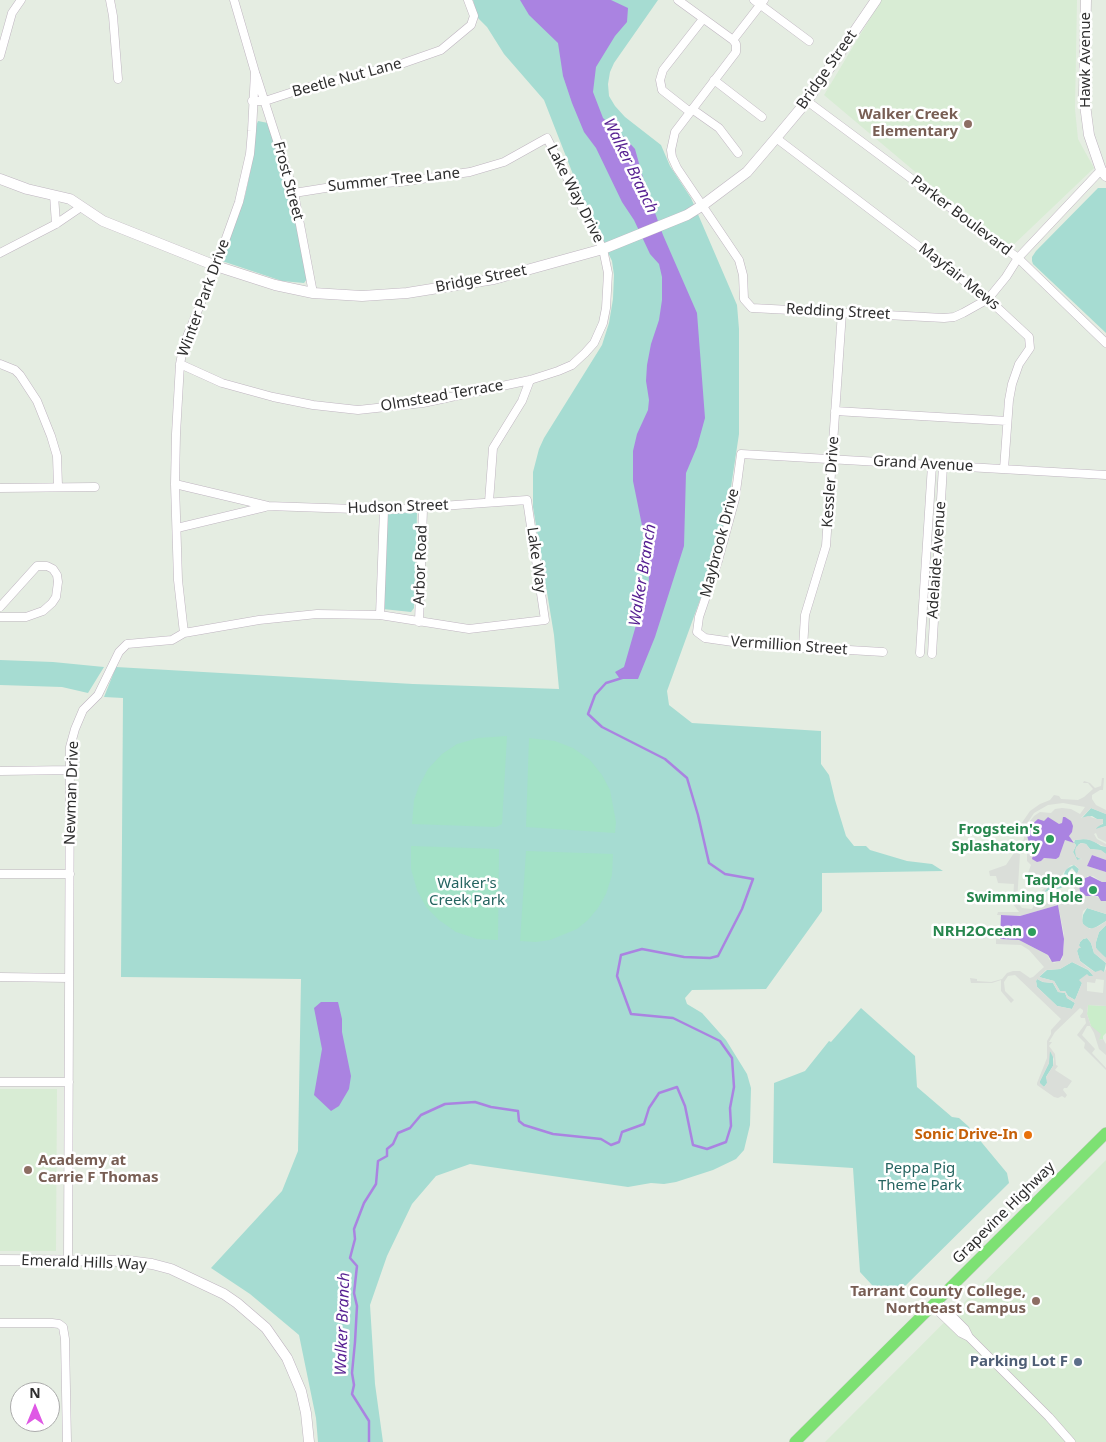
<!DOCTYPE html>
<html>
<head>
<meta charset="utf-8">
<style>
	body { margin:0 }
	#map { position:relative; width:1106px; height:1442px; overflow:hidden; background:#e5ede2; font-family:"Noto Sans",sans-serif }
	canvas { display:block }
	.north { position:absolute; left:10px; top:1382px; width:50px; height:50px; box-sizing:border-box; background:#fff; border:1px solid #ababab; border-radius:50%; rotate:0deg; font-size:14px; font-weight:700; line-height:20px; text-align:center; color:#2e2e2e }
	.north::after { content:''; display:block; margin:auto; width:18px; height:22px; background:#df57e5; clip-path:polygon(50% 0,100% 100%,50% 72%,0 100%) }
</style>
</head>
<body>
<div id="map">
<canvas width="1106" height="1442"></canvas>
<div class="north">N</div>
</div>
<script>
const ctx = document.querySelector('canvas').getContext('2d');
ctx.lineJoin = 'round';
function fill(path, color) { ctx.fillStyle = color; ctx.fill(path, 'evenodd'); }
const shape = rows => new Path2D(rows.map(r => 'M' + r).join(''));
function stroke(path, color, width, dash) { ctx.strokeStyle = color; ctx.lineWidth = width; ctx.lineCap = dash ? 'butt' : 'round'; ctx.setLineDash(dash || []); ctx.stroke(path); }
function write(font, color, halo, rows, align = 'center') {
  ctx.font = font + ' "Noto Sans",sans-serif'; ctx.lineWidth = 5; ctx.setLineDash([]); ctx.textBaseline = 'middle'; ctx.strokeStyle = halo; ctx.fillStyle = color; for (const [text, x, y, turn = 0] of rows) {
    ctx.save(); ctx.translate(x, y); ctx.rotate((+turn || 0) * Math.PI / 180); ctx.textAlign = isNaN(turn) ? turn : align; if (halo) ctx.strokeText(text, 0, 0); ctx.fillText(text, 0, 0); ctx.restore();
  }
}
const education = shape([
	[881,0,1077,0,1075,109,1078,139,1094,168,1008,250,824,95],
	[0,1089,57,1089,56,1251,0,1251],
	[1106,1160,1106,1442,825,1442]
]);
const green = shape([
	[473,0,658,0,614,63,610,72,608,84,609,96,615,106,625,117,661,145,670,166,691,198,737,305,739,329,739,434,731,487,725,519,705,586,667,691,669,705,692,723,821,731,821,764,829,775,835,800,846,836,854,846,866,846,870,850,907,861,932,864,943,871,822,873,822,911,766,989,692,990,685,998,687,1004,702,1013,726,1040,747,1074,751,1088,750,1125,744,1150,736,1159,713,1170,676,1182,664,1184,651,1183,628,1187,470,1164,436,1176,412,1204,387,1256,370,1305,375,1384,383,1442,318,1442,316,1418,299,1335,250,1294,211,1268,282,1191,298,1151,301,979,121,977,123,698,104,697,116,667,413,684,559,689,554,635,533,507,533,472,539,449,544,438,602,345,609,323,613,299,614,275,612,261,583,200,544,100,504,54,487,27,478,18],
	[258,121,268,123,287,181,307,279,304,283,282,281,222,261,224,253,245,196,251,168,256,126],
	[1098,188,1106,188,1106,333,1033,264,1032,261,1032,257,1036,251],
	[388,512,411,512,417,513,414,608,411,612,383,609,387,514],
	[0,660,53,662,104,667,88,693,62,687,0,685],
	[1091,808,1106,814,1106,826,1095,830,1097,826,1103,824,1103,819,1097,819,1092,816,1082,818],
	[1083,839,1092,840,1101,846,1106,847,1106,854,1099,850,1090,849,1086,844,1081,843,1078,845,1078,858,1082,859,1077,860,1073,852,1076,845,1074,843,1075,840],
	[1074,865,1079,869,1078,872,1077,874,1072,868,1069,871,1064,886,1061,888,1044,892,1049,886,1050,887,1061,882,1066,869],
	[1087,908,1106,914,1106,921,1093,929,1085,927,1082,922,1083,915],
	[1106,925,1106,958,1099,953,1096,948,1096,942,1099,932],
	[1087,938,1091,943,1094,953,1106,963,1104,972,1095,972,1080,961,1077,951,1080,942,1083,939],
	[1072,962,1088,970,1094,976,1089,976,1080,980,1082,983,1075,1000,1068,996,1065,991,1060,991,1054,981,1039,977,1047,970,1060,969],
	[1037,979,1043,982,1053,983,1058,992,1065,993,1067,998,1075,1003,1072,1009,1057,1006,1055,1004,1037,987,1036,981],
	[861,1008,915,1056,917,1087,952,1117,959,1118,968,1126,1007,1173,1009,1183,895,1296,883,1297,860,1272,853,1168,773,1163,774,1083,805,1071,829,1041,831,1042],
	[1049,1050,1053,1054,1053,1066,1046,1077,1048,1082,1044,1087,1039,1083,1049,1063]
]);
const sand = shape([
	[1088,1005,1106,1006,1106,1033,1103,1036,1103,1039,1099,1040,1091,1026,1087,1014]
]);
const pitch = shape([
	[507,736,502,824,496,827,412,824,414,800,419,786,428,769,442,754,457,744,478,738],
	[529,738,555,741,573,748,590,760,602,775,610,790,616,822,615,833,526,827],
	[411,846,499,849,498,940,477,939,456,932,439,920,426,907,417,890,411,869],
	[526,851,613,854,612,875,606,894,598,908,588,920,577,929,550,940,536,942,520,941]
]);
const plaza = shape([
	[1102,778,1104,778,1103,790,1100,790,1092,795,1092,799,1096,805,1106,810,1106,814,1091,808,1081,818,1088,816,1097,819,1103,819,1103,823,1095,829,1106,826,1106,842,1098,838,1096,833,1094,834,1097,839,1106,844,1106,847,1087,839,1075,840,1074,841,1070,838,1062,819,1062,823,1059,825,1048,817,1029,843,1034,851,1032,855,1041,861,1044,858,1051,859,1060,854,1065,840,1074,843,1076,845,1073,852,1077,860,1082,859,1076,857,1075,851,1076,847,1081,843,1086,844,1090,849,1101,850,1106,854,1106,860,1092,855,1087,866,1106,872,1106,882,1102,882,1093,876,1087,876,1095,896,1101,899,1101,901,1106,901,1106,914,1087,908,1083,911,1082,918,1083,924,1090,929,1099,926,1106,921,1106,925,1099,932,1096,942,1096,948,1106,958,1106,963,1094,953,1091,943,1087,938,1083,939,1080,942,1079,945,1081,948,1079,948,1077,951,1080,961,1087,967,1095,972,1101,970,1104,972,1106,969,1106,1006,1088,1005,1087,1014,1091,1026,1101,1034,1099,1040,1103,1039,1106,1044,1106,1055,1099,1049,1094,1033,1090,1026,1087,1026,1082,1035,1095,1049,1092,1053,1106,1068,1106,1070,1084,1048,1085,1043,1077,1035,1086,1023,1085,1018,1081,1018,1080,1016,1083,1012,1083,1010,1080,1008,1055,1032,1049,1042,1052,1042,1049,1046,1055,1054,1056,1065,1058,1066,1055,1070,1072,1081,1067,1088,1064,1088,1063,1090,1067,1095,1065,1098,1062,1096,1058,1098,1054,1097,1037,1085,1037,1083,1047,1058,1047,1041,1051,1034,1051,1030,1061,1019,1015,975,1008,976,1004,982,1005,991,1014,1000,1011,1003,1001,991,1001,980,992,983,971,983,970,978,977,979,977,981,991,982,1002,979,1007,973,1013,971,1020,971,1030,978,1033,977,1044,967,1029,950,1021,945,996,944,996,939,1019,940,1048,955,1049,959,1054,963,1062,960,1064,947,1064,934,1058,905,1020,916,997,915,998,912,1019,912,1013,904,994,901,994,899,1013,901,1014,884,998,883,996,876,990,876,989,871,1006,865,1014,853,1020,854,1017,902,1022,908,1032,909,1034,905,1031,896,1041,892,1044,888,1037,887,1031,885,1031,877,1033,873,1028,873,1031,865,1027,861,1027,850,1023,842,1027,825,1034,816,1040,812,1051,813,1055,809,1062,808,1071,809,1080,814,1085,807,1063,803,1048,805,1034,813,1026,825,1021,824,1030,811,1040,804,1050,800,1054,795,1059,796,1061,799,1078,800,1084,797,1093,789,1088,783,1083,783,1084,781,1090,783,1095,788,1101,786],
	[1071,865,1075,865,1079,869,1077,874,1079,876,1072,893,1056,901,1038,906,1035,896,1046,893,1044,892,1049,886,1053,888,1059,886,1063,873],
	[1072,962,1089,970,1093,976,1089,976,1087,974,1079,980,1082,983,1075,1000,1068,996,1065,991,1060,991,1054,981,1039,977,1046,970,1060,969],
	[1037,979,1043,982,1053,983,1058,992,1065,993,1067,998,1075,1003,1072,1009,1057,1006,1055,1004,1037,987,1036,981],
	[1096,979,1104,980,1103,993,1087,991,1087,982,1095,983],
	[1050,1051,1054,1059,1053,1066,1046,1077,1047,1083,1044,1087,1040,1083,1040,1081,1049,1063]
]);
const water = shape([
	[520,0,611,0,628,8,627,22,615,36,596,67,593,92,603,118,625,138,635,149,645,185,663,235,697,313,705,418,697,447,686,473,684,546,655,637,638,679,620,679,615,672,624,667,649,580,648,555,633,481,633,451,637,434,648,410,649,400,646,381,647,365,651,344,659,320,662,300,662,277,659,264,650,254,634,220,622,202,596,148,584,132,572,103,563,76,558,43,529,15],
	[1048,817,1059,824,1062,823,1063,817,1065,817,1071,821,1073,826,1072,832,1069,836,1074,843,1065,840,1059,857,1056,859,1044,858,1041,861,1037,862,1032,859,1034,851,1029,843,1027,835,1029,827,1038,819,1044,821],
	[1092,855,1106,860,1106,872,1087,866],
	[1090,876,1102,882,1106,882,1106,901,1101,901,1098,896,1086,896,1080,891,1079,885,1081,880],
	[1058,905,1064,939,1063,955,1060,961,1052,962,1048,955,1019,940,1000,939,1001,915,1020,916],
	[321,1002,338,1002,342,1019,342,1032,351,1076,349,1089,339,1106,331,1111,314,1095,322,1049,314,1008]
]);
const stream = shape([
	[369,1442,369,1421,352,1394,354,1385,352,1373,355,1342,357,1306,354,1293,357,1266,350,1258,355,1239,354,1229,364,1203,376,1184,378,1161,387,1156,387,1149,393,1144,398,1133,410,1128,421,1115,445,1104,475,1102,491,1107,518,1111,519,1121,524,1125,553,1134,601,1139,611,1145,619,1142,622,1132,644,1124,649,1108,659,1093,677,1087,685,1106,693,1145,707,1149,726,1142,731,1126,730,1108,734,1087,732,1058,720,1041,673,1018,631,1014,617,976,621,955,642,949,684,957,710,958,718,956,742,909,753,879,725,874,709,863,698,815,687,778,665,759,602,727,588,714,595,695,606,683,622,678]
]);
const street = shape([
	[110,0,113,16,118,79],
	[678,0,733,40],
	[754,0,809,41],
	[764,0,733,40,736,44,736,52,675,132,671,150,672,157,677,168,739,260,743,275,744,299,752,308,944,318,954,317,963,313,988,299,1006,277,1018,258,1101,170],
	[0,56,12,13,21,0],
	[256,75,294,193,313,293],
	[714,80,762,117],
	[252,101,265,101,305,88,401,64,441,50,471,25,474,16,468,0],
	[807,101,1018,258,1106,343],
	[692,109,719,128,738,153],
	[690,112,662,90,660,80,663,70,703,19],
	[776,138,988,299,1029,337,1030,348,1019,364,1012,384,1009,400,1004,469],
	[54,195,56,224],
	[0,253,56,224,81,207],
	[0,364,15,370,20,375,37,401,51,436,57,456,58,486],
	[180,364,222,383,273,397,313,405,358,410,423,403,530,380,558,371,572,365,585,353,594,343,603,323,606,308,608,273,603,249,547,138,504,162,470,172,400,182,338,186,294,193],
	[835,411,1007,421],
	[0,488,95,487],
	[489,502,493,448,522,401,530,380],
	[177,528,265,507],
	[0,607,37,566,47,566,53,569,57,575,58,582,56,597,52,603,43,611,26,617,0,617],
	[380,615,384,510],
	[419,622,423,509],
	[184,633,178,580,175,484,176,434,180,364,184,344,216,266,239,202,250,154,252,131,255,72,234,0],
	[803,648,805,615,826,546,842,312],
	[883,652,747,644,705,638,697,632,699,617,718,561,735,499,741,454,1106,475],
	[920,653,932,465],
	[932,654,943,466],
	[0,771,70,770],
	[0,874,70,874],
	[0,977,69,978],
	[0,1082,69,1082],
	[68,1261,70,747,75,729,83,710,98,695,119,652,127,644,172,640,184,633,259,620,317,614,380,615,469,629,545,620,527,500,384,510,268,506,175,484],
	[937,1301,965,1329,969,1337],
	[933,1306,961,1333,969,1337,1049,1417,1071,1442],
	[0,1323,52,1323,59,1324,63,1327,65,1339,67,1442]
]);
const secondary = shape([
	[1086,0,1084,97,1089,135,1101,170,1106,176],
	[0,179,27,189,70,199,103,221,216,266,275,285,313,293,362,296,407,293,494,279,603,249,687,215,703,205,747,172,776,138,807,101,876,0],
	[0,1260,128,1261,152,1264,171,1269,224,1294,237,1303,266,1328,287,1358,301,1391,306,1413,309,1442]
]);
const primary = shape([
	[795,1442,1106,1133]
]);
const markers = [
	[968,124,5,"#8d6e63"],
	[1050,839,5,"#2e9e5b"],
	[1093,890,5,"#2e9e5b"],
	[1032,932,5,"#2e9e5b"],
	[1028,1135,5,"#e8710a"],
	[28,1170,5,"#8d6e63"],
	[1036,1301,5,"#8d6e63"],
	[1078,1362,5,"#5c6f8a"]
];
const streetNames = [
	["Hawk Avenue",1086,60,-90],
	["Bridge Street",827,70,-55],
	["Beetle Nut Lane",347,78,-15],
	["Summer Tree Lane",394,180,-6],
	["Frost Street",288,181,75],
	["Lake Way Drive",575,194,63],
	["Parker Boulevard",961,216,37],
	["Mayfair Mews",959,277,38],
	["Bridge Street",481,279,-11],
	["Winter Park Drive",204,298,-70],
	["Redding Street",838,312,3],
	["Olmstead Terrace",442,396,-10],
	["Grand Avenue",923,464,3],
	["Kessler Drive",831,482,-86],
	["Hudson Street",398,507,-2],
	["Maybrook Drive",720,543,-75],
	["Lake Way",536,560,82],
	["Adelaide Avenue",937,560,-86],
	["Arbor Road",421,565,-88],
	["Vermillion Street",789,646,4],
	["Newman Drive",72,793,-88],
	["Grapevine Highway",1004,1213,-45],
	["Emerald Hills Way",84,1263,2]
];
const educationNames = [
	["Walker Creek",958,115],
	["Elementary",958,132],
	["Academy at",38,1161,"left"],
	["Carrie F Thomas",38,1178,"left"],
	["Tarrant County College,",1026,1292],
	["Northeast Campus",1026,1309]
];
const leisureNames = [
	["Frogstein's",1040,830],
	["Splashatory",1040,847],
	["Tadpole",1083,881],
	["Swimming Hole",1083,898],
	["NRH2Ocean",1022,932]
];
const parkNames = [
	["Walker's",467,884],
	["Creek Park",467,901],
	["Peppa Pig",920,1169],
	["Theme Park",920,1186]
];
const foodNames = [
	["Sonic Drive-In",1018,1135]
];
const serviceNames = [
	["Parking Lot F",1068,1362]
];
const waterNames = [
	["Walker Branch",630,166,64],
	["Walker Branch",643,575,-81],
	["Walker Branch",343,1324,-88]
];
fill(education, '#d8ecd4');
fill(green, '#a6dcd2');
fill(sand, '#caedca');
fill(pitch, '#a3e2c7');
fill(plaza, '#daded9');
fill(water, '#aa83e1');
stroke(stream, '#aa83e1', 2.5);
stroke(street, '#bfb5c0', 9);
stroke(secondary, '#bfb5c0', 11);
stroke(primary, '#cdcdcd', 12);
stroke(street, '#fff', 8);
stroke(secondary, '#fff', 10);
stroke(primary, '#7de173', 11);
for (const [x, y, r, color] of markers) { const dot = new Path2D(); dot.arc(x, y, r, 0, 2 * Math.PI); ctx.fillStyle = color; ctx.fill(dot); stroke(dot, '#fff', 2); }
write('15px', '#2e2e2e', '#fff', streetNames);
write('bold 15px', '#785e54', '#fff', educationNames, 'right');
write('bold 15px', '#27864d', '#fff', leisureNames, 'right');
write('15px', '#256460', '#fff', parkNames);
write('bold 15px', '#c56008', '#fff', foodNames, 'right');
write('bold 15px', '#4e5e75', '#fff', serviceNames, 'right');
write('italic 16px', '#561f91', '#fff', waterNames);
</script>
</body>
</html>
